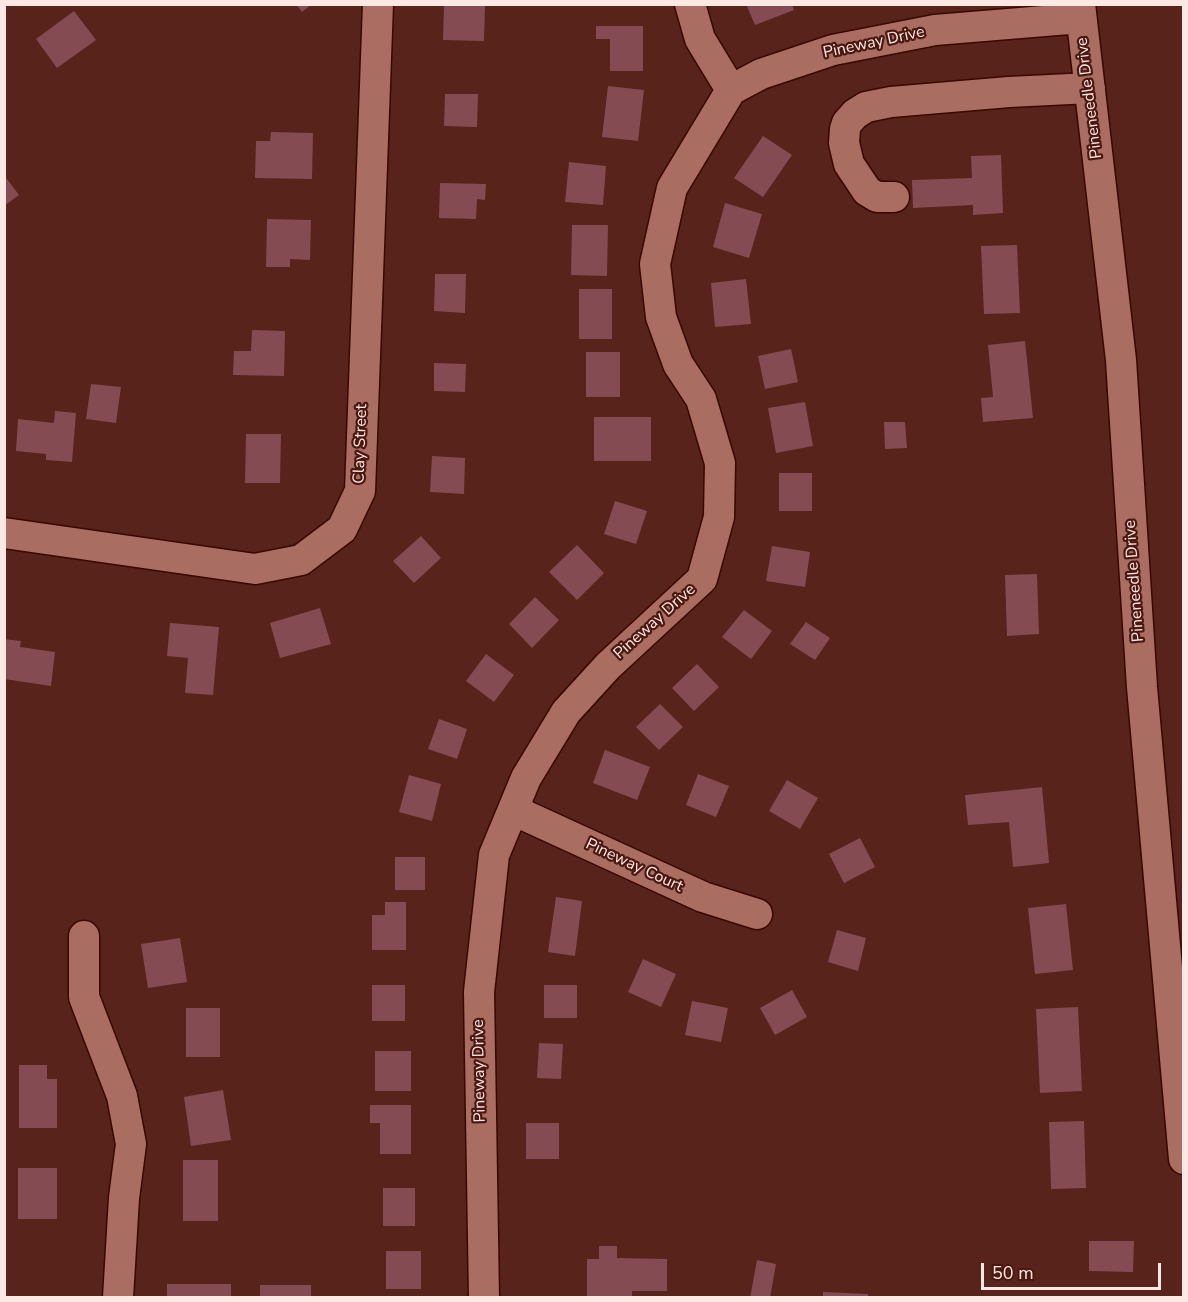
<!DOCTYPE html>
<html>
<head>
<meta charset="utf-8">
<style>
	body { margin:0 }
	#map { position:relative; width:1188px; height:1302px; overflow:hidden; background:#57231a; font-family:"Nunito Sans",sans-serif }
	canvas { display:block }
	.frame { position:absolute; inset:0; border:6px solid #fde8e3; pointer-events:none }
	.scale { position:absolute; left:981px; top:1263px; width:180px; height:27px; box-sizing:border-box; border:3px solid #fde8e3; border-top:0; padding-left:8px; font-size:18px; line-height:21px; white-space:nowrap; color:#fde8e3; -webkit-text-stroke:4px #4b1810; paint-order:stroke }
</style>
</head>
<body>
<div id="map">
<canvas width="1188" height="1302"></canvas>
<div class="frame"></div>
<div class="scale">50 m</div>
</div>
<script>
const ctx = document.querySelector('canvas').getContext('2d');
ctx.lineJoin = 'round';
function fill(path, color) { ctx.fillStyle = color; ctx.fill(path, 'evenodd'); }
const shape = rows => new Path2D(rows.map(r => 'M' + r).join(''));
function stroke(path, color, width, dash) { ctx.strokeStyle = color; ctx.lineWidth = width; ctx.lineCap = dash ? 'butt' : 'round'; ctx.setLineDash(dash || []); ctx.stroke(path); }
function write(font, color, halo, rows, align = 'center') {
  ctx.font = font + ' "Nunito Sans",sans-serif'; ctx.lineWidth = 4.5; ctx.setLineDash([]); ctx.textBaseline = 'middle'; ctx.strokeStyle = halo; ctx.fillStyle = color; for (const [text, x, y, turn = 0] of rows) {
    ctx.save(); ctx.translate(x, y); ctx.rotate((+turn || 0) * Math.PI / 180); ctx.textAlign = isNaN(turn) ? turn : align; if (halo) ctx.strokeText(text, 0, 0); ctx.fillText(text, 0, 0); ctx.restore();
  }
}
const building = shape([
	[296,4,312,4,302,12],
	[746,4,792,4,794,10,755,25],
	[444,5,485,6,484,41,443,40],
	[74,11,96,40,57,68,36,39],
	[596,26,643,26,643,71,610,71,610,39,596,39],
	[608,86,644,90,638,141,602,137],
	[445,94,478,94,477,127,444,126],
	[271,132,313,133,312,179,255,178,256,141,270,141],
	[763,136,792,155,763,197,734,178],
	[1001,155,1003,213,973,215,973,205,913,208,912,180,972,178,971,156],
	[569,162,606,166,603,205,565,202],
	[4,175,19,195,4,206],
	[440,183,486,184,485,200,477,199,476,219,439,218],
	[725,203,762,214,749,258,713,247],
	[267,219,311,220,310,260,290,259,290,267,266,267],
	[572,225,608,225,607,276,571,275],
	[1017,245,1020,313,984,314,981,246],
	[435,274,466,274,465,313,434,311],
	[746,279,751,324,715,327,711,283],
	[579,289,612,289,612,339,579,339],
	[252,330,285,331,284,376,233,375,234,351,251,351],
	[1025,341,1033,418,983,422,981,398,993,397,988,345],
	[791,349,798,382,765,389,758,356],
	[586,352,620,352,620,397,586,397],
	[434,363,466,364,465,392,434,391],
	[91,384,121,387,116,423,86,419],
	[805,402,813,446,776,453,768,408],
	[55,411,76,413,72,462,46,460,46,454,16,451,18,419,54,423],
	[594,417,651,417,651,461,594,461],
	[884,422,905,422,907,448,885,449],
	[246,434,281,434,280,483,245,483],
	[432,456,465,458,464,494,430,492],
	[779,473,812,473,812,511,779,511],
	[615,501,647,511,636,544,604,534],
	[421,536,441,558,414,583,393,561],
	[577,545,604,573,577,600,549,572],
	[772,546,810,552,805,587,766,581],
	[1037,574,1039,634,1007,636,1005,575],
	[535,597,559,620,532,648,509,624],
	[320,608,331,644,280,658,270,623],
	[744,610,772,631,751,659,722,637],
	[806,622,830,638,815,660,790,644],
	[170,623,219,627,213,695,185,693,188,658,167,656],
	[4,639,21,641,20,647,55,652,51,686,4,679],
	[486,654,514,675,494,702,466,681],
	[697,664,719,687,694,711,672,688],
	[660,704,683,727,659,750,636,727],
	[439,719,467,729,457,759,428,749],
	[605,750,650,767,637,800,593,783],
	[698,774,729,786,716,817,686,805],
	[409,775,441,784,432,821,399,812],
	[787,780,818,798,800,829,769,811],
	[1042,787,1049,863,1013,867,1009,822,968,825,965,795],
	[860,838,875,867,844,883,829,854],
	[395,857,425,857,425,890,395,890],
	[556,897,582,901,575,956,548,952],
	[385,902,406,902,406,950,372,950,372,915,385,915],
	[1066,904,1073,970,1035,974,1028,908],
	[837,930,866,938,858,971,828,962],
	[180,938,187,982,148,988,141,944],
	[643,959,676,974,661,1007,628,992],
	[372,985,405,985,405,1021,372,1021],
	[544,985,577,985,577,1018,544,1018],
	[792,990,807,1017,775,1035,760,1008],
	[692,1001,728,1008,721,1042,685,1035],
	[1078,1007,1082,1091,1040,1093,1036,1009],
	[186,1008,220,1008,220,1057,186,1057],
	[539,1043,563,1044,561,1079,537,1078],
	[375,1051,411,1051,411,1091,375,1091],
	[19,1065,47,1065,47,1079,57,1079,57,1128,19,1128],
	[223,1090,231,1140,191,1146,184,1097],
	[370,1105,411,1105,411,1154,380,1154,380,1123,370,1123],
	[1084,1121,1086,1188,1051,1189,1049,1122],
	[526,1123,559,1123,559,1159,526,1159],
	[183,1160,218,1160,218,1221,183,1221],
	[18,1168,57,1168,57,1219,18,1219],
	[383,1188,415,1188,415,1226,383,1226],
	[1089,1241,1134,1241,1133,1272,1089,1271],
	[599,1246,617,1246,617,1258,667,1259,667,1291,632,1291,632,1298,587,1298,587,1259,599,1259],
	[386,1251,421,1251,421,1289,386,1289],
	[757,1260,776,1264,770,1298,750,1298],
	[167,1284,231,1284,231,1298,167,1298],
	[260,1285,311,1285,311,1298,260,1298],
	[823,1292,868,1294,868,1298,823,1298]
]);
const minor = shape([
	[690,4,700,39,731,90],
	[1080,4,1121,360,1142,687,1184,1159],
	[894,197,877,197,867,191,849,164,844,143,845,129,847,123,855,114,866,107,891,102,1009,92,1090,88],
	[4,533,255,569,301,560,342,529,360,491,378,4],
	[513,810,703,897,757,914],
	[84,936,84,997,122,1096,131,1144,124,1198,118,1298],
	[484,1298,479,992,494,855,526,778,566,712,608,666,702,579,719,517,720,463,701,399,678,364,661,317,655,264,672,188,731,90,761,74,833,50,935,30,1081,18]
]);
const streetNames = [
	["Pineway Drive",874,43,-12],
	["Pineneedle Drive",1090,98,-97],
	["Clay Street",361,444,-88],
	["Pineneedle Drive",1135,581,-94],
	["Pineway Drive",655,622,-42],
	["Pineway Court",634,866,25],
	["Pineway Drive",480,1071,-91]
];
fill(building, '#854b53');
stroke(minor, '#3a0802', 33);
stroke(minor, '#a96d61', 30);
write('16px', '#fde8e3', '#4b1810', streetNames);
</script>
</body>
</html>
